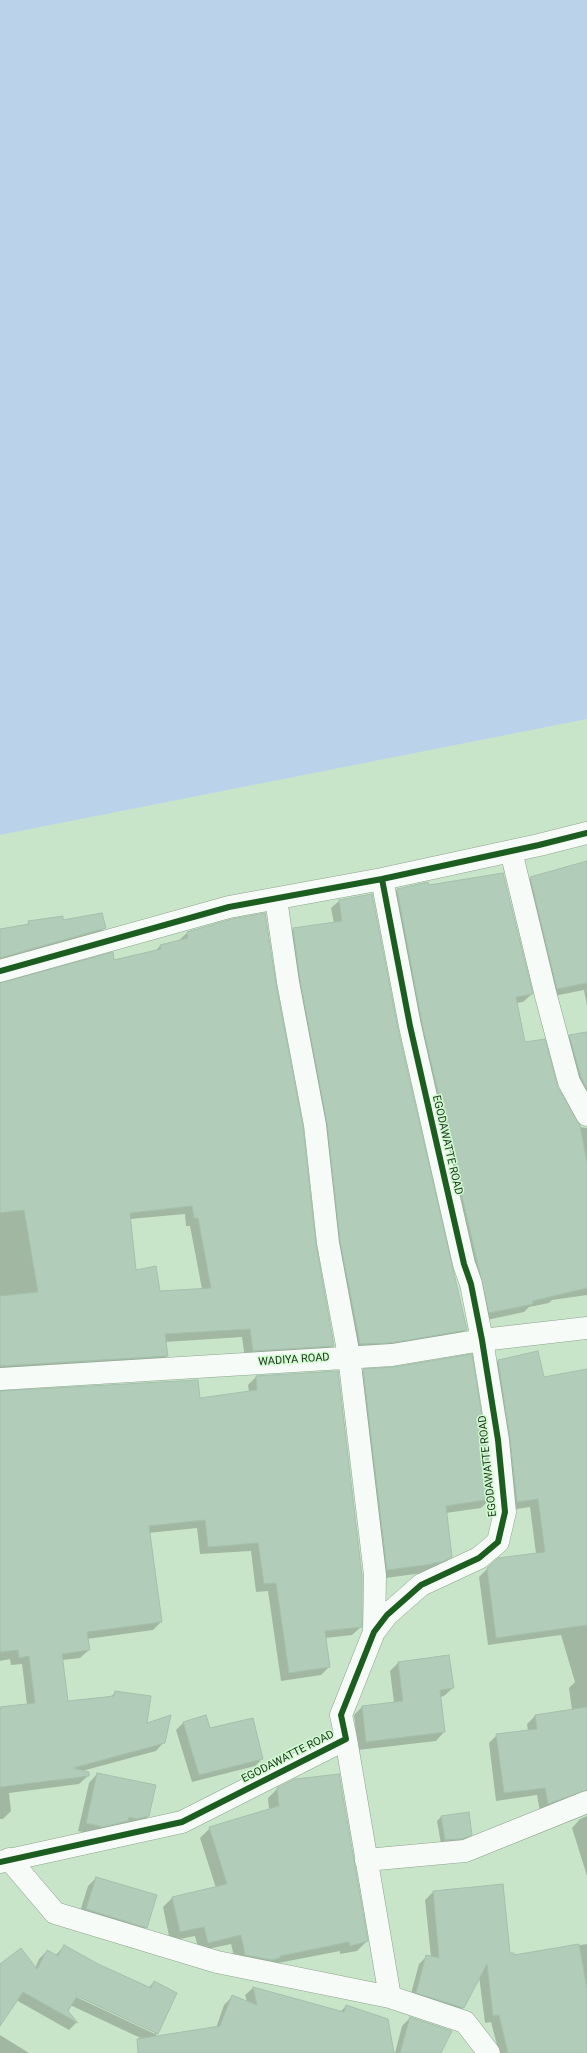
<!DOCTYPE html>
<html>
<head>
<meta charset="utf-8">
<style>
	body { margin:0 }
	canvas { display:block; background:#c9e5c9 }
</style>
</head>
<body>
<canvas width="587" height="2053"></canvas>
<script>
const ctx = document.querySelector('canvas').getContext('2d');
ctx.lineJoin = 'round';
function fill(path, color) { ctx.fillStyle = color; ctx.fill(path, 'evenodd'); }
const shape = rows => new Path2D(rows.map(r => 'M' + r).join(''));
function stroke(path, color, width, dash) { ctx.strokeStyle = color; ctx.lineWidth = width; ctx.lineCap = dash ? 'butt' : 'round'; ctx.setLineDash(dash || []); ctx.stroke(path); }
function write(font, color, halo, rows, align = 'center') {
  ctx.font = font + ' Roboto,sans-serif'; ctx.lineWidth = 3; ctx.setLineDash([]); ctx.textBaseline = 'middle'; ctx.strokeStyle = halo; ctx.fillStyle = color; for (const [text, x, y, turn = 0] of rows) {
    ctx.save(); ctx.translate(x, y); ctx.rotate((+turn || 0) * Math.PI / 180); ctx.textAlign = isNaN(turn) ? turn : align; if (halo) ctx.strokeText(text, 0, 0); ctx.fillText(text, 0, 0); ctx.restore();
  }
}
const water = shape([
	[0,0,587,0,587,719,0,835]
]);
const shadow = shape([
	[587,862,587,1006,584,990,549,997,523,886,531,878],
	[428,883,428,887,532,994,523,1002,516,1003,525,1043,557,1088,575,1122,580,1127,587,1128,587,1295,552,1300,549,1303,529,1307,524,1312,482,1321,389,898,397,890],
	[339,901,397,1029,466,1329,458,1337,352,1352,286,937,293,929,334,923,331,908],
	[29,922,62,922,105,928,100,932,0,960,0,930,25,926],
	[187,933,315,1245,333,1346,325,1354,245,1359,242,1337,165,1342,167,1356,159,1364,0,1374,0,984,155,951,160,946,178,941],
	[185,1214,186,1226,190,1226,202,1289,160,1292,136,1271,130,1219],
	[587,1033,587,1114,562,1044,570,1036],
	[498,1361,544,1378,587,1370,587,1800,540,1812,537,1795,496,1801,489,1743,497,1735,528,1731,527,1724,535,1716,572,1710,569,1688,575,1682,561,1635,488,1645,479,1577,488,1568,536,1554,530,1507,509,1510,490,1370],
	[364,1370,490,1499,481,1508,446,1513,451,1557,441,1566,423,1573,378,1579,354,1379],
	[256,1377,361,1627,352,1635,325,1638,329,1667,321,1675,281,1681,268,1591,256,1592,251,1551,200,1554,197,1528,148,1533,161,1622,153,1630,87,1639,89,1650,80,1658,62,1660,67,1702,110,1697,115,1693,164,1742,156,1751,82,1771,88,1776,79,1784,9,1793,11,1811,3,1819,0,1819,0,1708,27,1705,22,1664,11,1665,10,1659,0,1661,0,1392,199,1399,249,1392,248,1385],
	[448,1656,453,1688,444,1696,440,1697,444,1732,436,1741,358,1750,354,1715,362,1707,394,1703,390,1671,398,1663],
	[183,1723,262,1759,255,1766,192,1782,176,1730],
	[97,1774,149,1816,140,1824,94,1834,78,1831,89,1783],
	[277,1789,367,1941,357,1951,340,1954,340,1951,273,1964,236,1964,231,1944,199,1951,195,1936,170,1941,163,1907,172,1898,216,1888,200,1838,210,1828,269,1810,268,1798],
	[587,1816,587,1876,572,1828,580,1819],
	[441,1817,471,1834,467,1838,457,1842,441,1844,437,1821],
	[96,1878,146,1927,138,1936,78,1918,88,1886],
	[433,1892,513,1956,587,1944,587,2053,499,2053,491,2022,485,2023,479,1976,463,2008,455,2016,409,2001,419,1964,427,1956,431,1957,425,1900],
	[64,1946,98,1965,148,1988,154,1982,176,1993,157,2034,149,2042,70,2005,67,2011,76,2023,69,2030,16,2000,0,2024,0,1965,35,1968,39,1959,47,1951,55,1956],
	[72,1993,155,2032,155,2034,72,1995],
	[253,1988,340,2012,346,2006,393,2053,151,2053,216,2028,224,2005,232,1997,247,2002,245,1995],
	[410,2018,440,2053,395,2053,402,2026],
	[0,2035,29,2053,0,2053]
]);
const building = shape([
	[587,861,587,983,557,989,530,877,587,861],
	[503,873,533,994,516,997,525,1042,545,1039,558,1088,580,1125,587,1163,587,1288,533,1301,533,1304,489,1313,422,1023,397,889,428,882,429,885,503,873],
	[372,894,398,1029,467,1330,391,1343,360,1344,340,1241,327,1123,300,980,293,928,342,921,339,900,372,894],
	[102,913,106,928,0,958,0,929,29,924,28,921,63,916,63,920,102,913],
	[265,913,276,984,303,1127,316,1244,334,1346,253,1351,250,1329,165,1334,168,1356,0,1366,0,1296,38,1292,24,1210,0,1213,0,983,113,952,114,960,161,949,160,945,188,938,187,932,232,919,265,913],
	[192,1206,194,1218,198,1218,211,1288,160,1291,156,1266,136,1270,130,1213,192,1206],
	[587,1032,587,1089,581,1077,569,1035,587,1032],
	[538,1351,544,1377,587,1369,587,1625,496,1638,487,1568,498,1558,545,1552,538,1499,517,1502,510,1439,498,1360,538,1351],
	[472,1354,486,1442,491,1499,446,1506,452,1557,442,1562,433,1563,433,1564,387,1570,363,1369,394,1367,472,1354],
	[338,1371,362,1576,362,1627,325,1631,330,1667,289,1673,276,1583,264,1584,258,1543,208,1547,205,1520,149,1526,162,1622,87,1632,90,1650,62,1654,68,1701,114,1696,115,1691,151,1696,147,1723,171,1715,165,1743,73,1768,89,1772,89,1776,0,1787,0,1707,35,1703,29,1656,19,1658,18,1650,0,1652,0,1391,198,1380,200,1398,257,1390,256,1376,338,1371],
	[449,1655,454,1688,440,1690,445,1732,366,1742,362,1706,403,1701,398,1662,449,1655],
	[587,1707,587,1790,548,1804,545,1788,504,1793,496,1734,537,1729,535,1715,587,1707],
	[206,1715,210,1728,253,1718,263,1759,199,1775,183,1722,206,1715],
	[97,1773,156,1785,149,1816,137,1819,129,1817,128,1821,103,1827,86,1823,97,1773],
	[339,1774,368,1941,350,1946,349,1942,280,1956,280,1958,272,1960,245,1955,241,1935,208,1943,204,1927,180,1932,172,1897,227,1884,209,1827,279,1806,277,1788,295,1779,339,1774],
	[469,1812,472,1835,462,1839,445,1840,441,1816,469,1812],
	[96,1877,157,1895,147,1928,86,1909,96,1877],
	[503,1884,510,1953,514,1953,514,1955,579,1944,587,1989,587,2053,508,2053,499,2015,493,2016,487,1964,464,2008,416,1993,426,1955,439,1958,433,1891,503,1884],
	[64,1945,98,1964,151,1988,154,1981,177,1993,158,2034,77,1996,68,2011,78,2023,23,1992,0,2026,0,1964,21,1948,37,1969,47,1950,58,1956,64,1945],
	[253,1987,344,2012,346,2005,388,2019,394,2053,138,2053,137,2039,220,2026,232,1995,257,2005,253,1987],
	[410,2017,452,2031,441,2053,400,2053,410,2017]
]);
const minor = shape([
	[511,851,546,996,569,1082,587,1115],
	[276,899,288,982,315,1125,328,1243,349,1356,375,1575,374,1632],
	[0,971,229,907,382,879,539,845,587,833],
	[0,1379,392,1355,482,1340,587,1328],
	[346,1739,390,1997,465,2022,489,2053],
	[9,1859,55,1913,217,1962,390,1997],
	[366,1860,465,1851,587,1802],
	[0,1862,182,1822,346,1739,341,1715,374,1632,387,1615,421,1585,479,1558,498,1542,505,1512,498,1440,482,1340,471,1284,464,1264,410,1026,382,879]
]);
const cycleway = shape([
	[0,971,229,907,382,879,539,845,587,833],
	[0,1862,182,1822,346,1739,341,1715,374,1632,387,1615,421,1585,479,1558,498,1542,505,1512,498,1440,482,1340,471,1284,464,1264,410,1026,382,879]
]);
const streetNames = [
	["EGODAWATTE ROAD",447,1145,77],
	["WADIYA ROAD",294,1360,-4],
	["EGODAWATTE ROAD",488,1466,-96],
	["EGODAWATTE ROAD",288,1757,-27]
];
fill(water, '#bad3eb');
fill(shadow, '#0003');
fill(building, '#b1ccb9');
stroke(building, '#a4c0ac', 1);
stroke(minor, '#8ca38d', 23);
stroke(minor, '#f7fbf7', 22);
stroke(cycleway, '#1b5e20', 6);
write('11px', '#203621', '#d1fcd0', streetNames);
</script>
</body>
</html>
